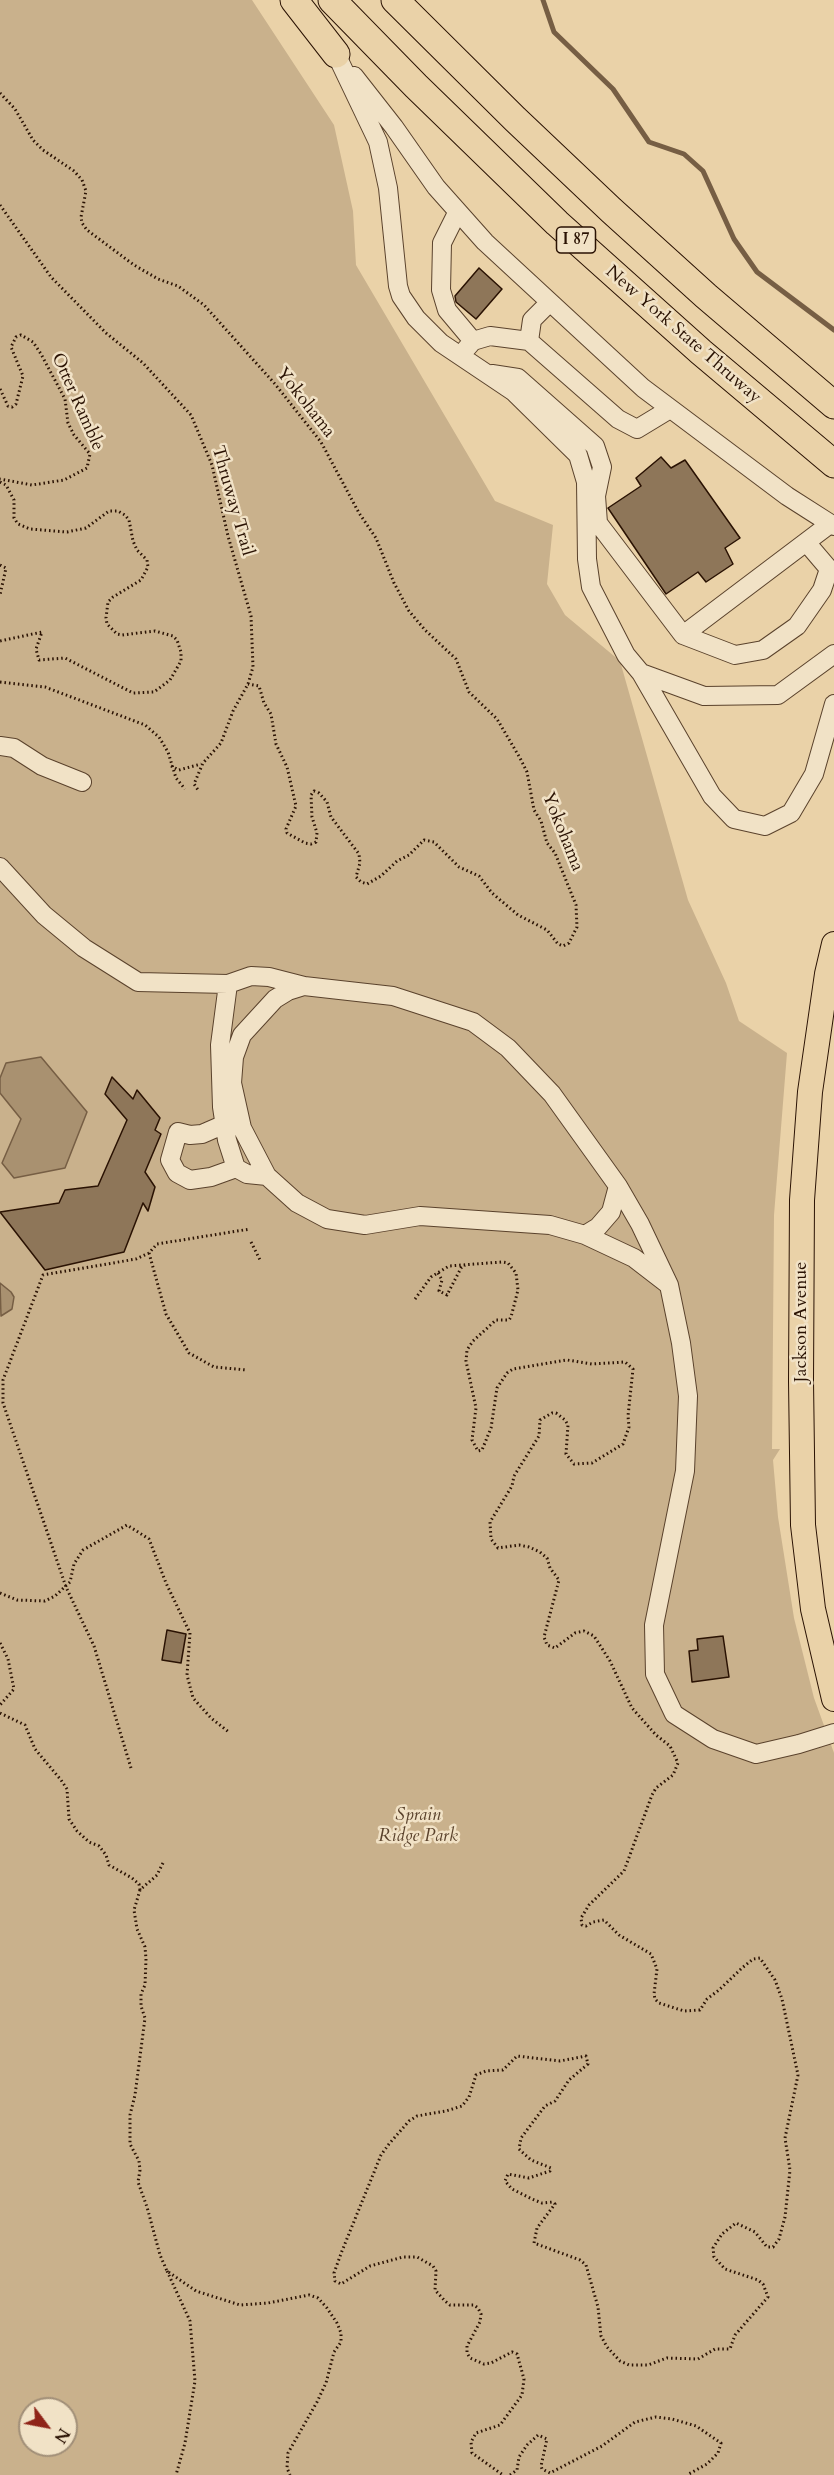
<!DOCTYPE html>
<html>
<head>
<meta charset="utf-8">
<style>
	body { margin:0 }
	#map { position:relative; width:834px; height:2475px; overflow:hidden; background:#ead2a8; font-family:Cardo,serif }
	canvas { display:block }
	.north { position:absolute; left:18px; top:2397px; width:60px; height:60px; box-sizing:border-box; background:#f1e2c6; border:2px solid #a18f78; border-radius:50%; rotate:122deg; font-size:16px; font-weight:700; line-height:24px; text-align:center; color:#2a1203 }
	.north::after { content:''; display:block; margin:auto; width:21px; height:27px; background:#8f2418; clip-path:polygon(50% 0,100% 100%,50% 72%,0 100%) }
</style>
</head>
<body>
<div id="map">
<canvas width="834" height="2475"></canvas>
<div class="north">N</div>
</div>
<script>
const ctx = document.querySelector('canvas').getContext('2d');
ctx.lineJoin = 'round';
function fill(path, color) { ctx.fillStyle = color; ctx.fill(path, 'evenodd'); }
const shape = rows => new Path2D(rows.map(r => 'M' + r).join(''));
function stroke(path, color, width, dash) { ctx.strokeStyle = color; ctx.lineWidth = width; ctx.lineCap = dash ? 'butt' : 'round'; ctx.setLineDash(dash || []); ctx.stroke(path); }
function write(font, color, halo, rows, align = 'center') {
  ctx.font = font + ' Cardo,serif'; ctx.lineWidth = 5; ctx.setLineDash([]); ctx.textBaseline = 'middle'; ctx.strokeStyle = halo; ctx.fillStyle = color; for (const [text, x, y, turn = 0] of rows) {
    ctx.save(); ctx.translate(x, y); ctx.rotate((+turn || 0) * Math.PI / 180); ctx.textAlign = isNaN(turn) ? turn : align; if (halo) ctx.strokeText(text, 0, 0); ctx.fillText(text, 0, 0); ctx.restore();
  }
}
const green = shape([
	[0,0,252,0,334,125,353,211,356,265,495,501,553,525,547,584,565,615,620,661,688,900,726,983,739,1021,787,1053,774,1215,772,1449,780,1449,773,1460,778,1517,794,1618,814,1698,834,1753,834,2475,0,2475],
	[30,2409,66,2409,66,2445,30,2445]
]);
const water = shape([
	[41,1057,87,1112,65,1168,14,1178,2,1163,21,1119,0,1093,0,1078,6,1063,41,1057],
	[0,1283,11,1292,14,1297,12,1309,1,1316,0,1283]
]);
const stream = shape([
	[543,0,554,32,613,89,649,142,684,154,703,171,734,239,757,272,834,330]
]);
const building = shape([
	[479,268,502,289,476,319,456,302,455,296,479,268],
	[661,457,671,468,685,460,740,538,725,548,733,564,706,582,698,572,666,594,608,508,641,486,636,478,661,457],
	[112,1077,133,1099,137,1090,160,1118,155,1130,161,1134,145,1172,155,1187,148,1211,143,1203,124,1252,45,1270,0,1212,59,1203,65,1190,98,1186,127,1120,105,1094,112,1077],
	[167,1630,186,1634,181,1663,162,1660,167,1630],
	[723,1636,729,1677,692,1682,689,1651,698,1650,697,1639,723,1636]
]);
const path = shape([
	[0,93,15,109,33,140,43,150,74,171,82,180,86,191,81,217,82,223,87,230,134,265,158,279,178,286,204,305,275,384,321,442,359,513,376,538,394,583,409,611,425,630,456,659,469,692,497,719,520,758,527,772,534,810,541,821,547,843,555,853,576,905,577,927,569,943,563,946,558,944,547,930,518,915,492,893,479,876,459,867,434,842,424,840,409,855,397,861,381,876,367,884,361,882,356,877,360,863,359,854,331,817,327,802,319,793,314,791,311,795,312,817,317,833,316,842,311,844,305,843,287,833,286,829,296,806,287,767,276,744,271,714,264,703,259,686,248,684],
	[0,205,51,277,106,333,143,363,191,415,212,465,228,536,251,616,253,667,248,684,233,711,221,743,203,763,194,784,198,790],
	[0,389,8,406,12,407,16,404,23,376,11,347,16,337,21,335,33,342,41,354,65,399,68,423,74,435,90,454,87,468,64,480,32,485,0,479],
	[0,482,6,485,14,500,14,518,18,524,30,529,67,532,86,528,109,511,118,511,125,515,129,520,133,541,137,550,147,560,148,567,141,580,113,597,108,602,106,618,107,624,117,634,122,635,155,631,173,636,177,640,181,652,181,661,170,680,154,692,133,693,65,658,39,660,36,649,42,632,0,641],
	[0,565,6,568,0,595],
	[0,682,45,687,145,725,159,737,168,752,176,778,185,789],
	[171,766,179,770,201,764],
	[251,1242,261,1262],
	[149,1253,166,1314,189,1353,214,1367,247,1370],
	[438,1273,442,1280,439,1291,447,1295,461,1268,465,1265],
	[415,1299,431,1277,449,1266,502,1262,508,1263,516,1273,518,1290,511,1317,509,1320,496,1320,473,1341,467,1350,466,1361,476,1408,472,1440,478,1451,482,1450,491,1428,497,1388,507,1373,513,1369,567,1360,592,1364,625,1362,633,1369,628,1416,629,1427,623,1444,592,1463,574,1464,566,1454,568,1425,565,1420,556,1413,552,1413,540,1420,539,1436,514,1476,512,1486,490,1522,491,1539,498,1548,519,1545,529,1547,540,1552,547,1558,550,1568,559,1580,544,1637,547,1645,555,1648,575,1633,584,1631,594,1636,610,1661,632,1708,656,1735,670,1746,678,1763,673,1775,656,1788,652,1795,624,1871,589,1905,581,1918,582,1925,586,1926,593,1922,604,1920,619,1935,651,1954,657,1969,654,1994,655,1999,659,2003,684,2011,700,2010,707,1999,719,1990,742,1968,753,1959,760,1958,775,1980,782,1999,798,2075,785,2138,790,2170,785,2217,779,2239,773,2247,767,2247,755,2232,736,2223,722,2234,713,2248,714,2257,725,2269,758,2280,763,2284,768,2297,735,2335,730,2349,715,2349,698,2359,667,2358,648,2365,629,2365,620,2361,607,2347,601,2336,598,2307,586,2265,580,2260,534,2243,537,2228,555,2204,553,2202,542,2203,532,2199,512,2189,505,2181,508,2174,529,2178,550,2171,551,2168,531,2160,522,2152,519,2149,521,2138,545,2106,555,2101,569,2080,588,2064,586,2056,560,2061,517,2056,503,2070,486,2071,476,2075,469,2097,462,2106,446,2111,417,2116,409,2121,389,2144,381,2155,342,2251,334,2273,335,2281,341,2284,370,2266,403,2257,417,2257,433,2266,436,2271,435,2290,445,2301,450,2305,474,2305,478,2308,481,2314,480,2322,467,2346,467,2353,470,2358,484,2364,491,2363,512,2352,517,2354,524,2379,522,2395,500,2425,476,2433,471,2442,472,2453,503,2475],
	[0,1593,17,1600,45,1601,55,1596,70,1582,74,1564,83,1550,127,1525,149,1539,166,1583,190,1633,187,1675,193,1698,211,1718,230,1733],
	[0,1643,8,1659,14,1689,0,1705],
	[0,1713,25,1725,35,1749,61,1780,67,1789,69,1819,77,1831,89,1842,99,1846,106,1855,109,1865,132,1878,139,1884,140,1890],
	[131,1768,94,1646,66,1587,3,1403,3,1380,43,1275,136,1259,149,1253,157,1244,250,1229],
	[163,1863,157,1875,140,1890,134,1910,137,1929,145,1947,146,1959,145,1985,141,1994,141,2006,145,2018,135,2095,130,2115,130,2144,139,2161,140,2170,138,2182,147,2207,160,2255,167,2271,196,2291,240,2305,268,2303,309,2295,318,2298,327,2308,337,2323,341,2333,341,2342,334,2352,326,2383,317,2402,288,2453,287,2468,290,2475],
	[167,2271,190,2321,195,2381,185,2443,176,2475],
	[510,2475,517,2470,519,2457,527,2445,538,2435,547,2439,541,2466,542,2469,550,2473,602,2446,635,2422,656,2417,672,2419,696,2426,721,2443,718,2453,707,2464,687,2475]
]);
const minor = shape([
	[336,54,378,142,388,188,398,286,401,296,416,318,441,343,514,392,578,455,586,482,587,559,591,587,626,655,641,673,712,796,734,819,765,826,791,813,814,774,834,704],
	[354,76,394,127,436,187,485,242,643,388,787,496,834,526],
	[457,213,442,243,441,290,447,310,473,341],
	[550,302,532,320,529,341,618,419,637,429,670,409],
	[466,349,473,341,490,336,529,341],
	[492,374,518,378,595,446,602,467,596,496,598,523,683,635],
	[806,542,829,569,822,590,797,626,763,650,735,655,683,635,830,524],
	[641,673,704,696,778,695,834,654],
	[0,746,14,748,42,766,82,782],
	[0,867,44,915,84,948,138,982,228,984,251,976,269,977,304,986],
	[228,984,220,1045,222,1107,227,1140,236,1168,247,1174,267,1176],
	[225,1124,202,1134,190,1135,178,1132,170,1160,177,1173,190,1180,211,1177,236,1168],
	[585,1235,598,1227,611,1212,618,1186],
	[669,1285,634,1258,585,1235,550,1225,420,1216,365,1225,327,1219,297,1203,267,1176,242,1128,232,1083,234,1057,242,1035,275,999,288,991,304,986,393,996,473,1022,508,1048,552,1094,618,1186,640,1224,669,1285,681,1343,688,1396,685,1471,654,1625,655,1674,674,1714,713,1739,756,1754,799,1744,834,1733]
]);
const major = shape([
	[834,944,827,974,810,1092,802,1200,801,1381,803,1525,813,1609,834,1699]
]);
const highway = shape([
	[294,0,336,54],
	[332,0,416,86,557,223,701,352,834,464],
	[395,0,515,119,611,210,706,296,834,405]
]);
const shields = [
	[576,240,39]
];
const shieldNames = [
	["I 87",576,240]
];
const streetNames = [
	["New York State Thruway",683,335,41],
	["Otter Ramble",77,402,66],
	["Yokohama",305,403,52],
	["Thruway Trail",232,501,74],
	["Yokohama",562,832,68],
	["Jackson Avenue",802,1322,-90]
];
const parkNames = [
	["Sprain",418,1816],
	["Ridge Park",418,1837]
];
fill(green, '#c9b18c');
fill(water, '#a99170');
stroke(water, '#765e44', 1.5);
stroke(stream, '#765e44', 5);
fill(building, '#8e7659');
stroke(building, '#2a1203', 1.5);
stroke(minor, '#5a422c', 20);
stroke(major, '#2a1203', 26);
stroke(highway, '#2a1203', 29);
stroke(path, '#2a1203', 3, [1.5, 3]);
stroke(minor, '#f1e2c6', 18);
stroke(major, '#ead2a8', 24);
stroke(highway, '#ead2a8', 27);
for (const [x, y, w] of shields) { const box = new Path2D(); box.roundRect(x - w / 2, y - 13, w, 26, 4.5); ctx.fillStyle = '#f1e2c6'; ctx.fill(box); stroke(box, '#2a1203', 1.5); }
write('bold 16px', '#2a1203', null, shieldNames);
write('18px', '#2a1203', '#f1e2c6', streetNames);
write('italic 18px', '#5a422c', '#f1e2c6', parkNames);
</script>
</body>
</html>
